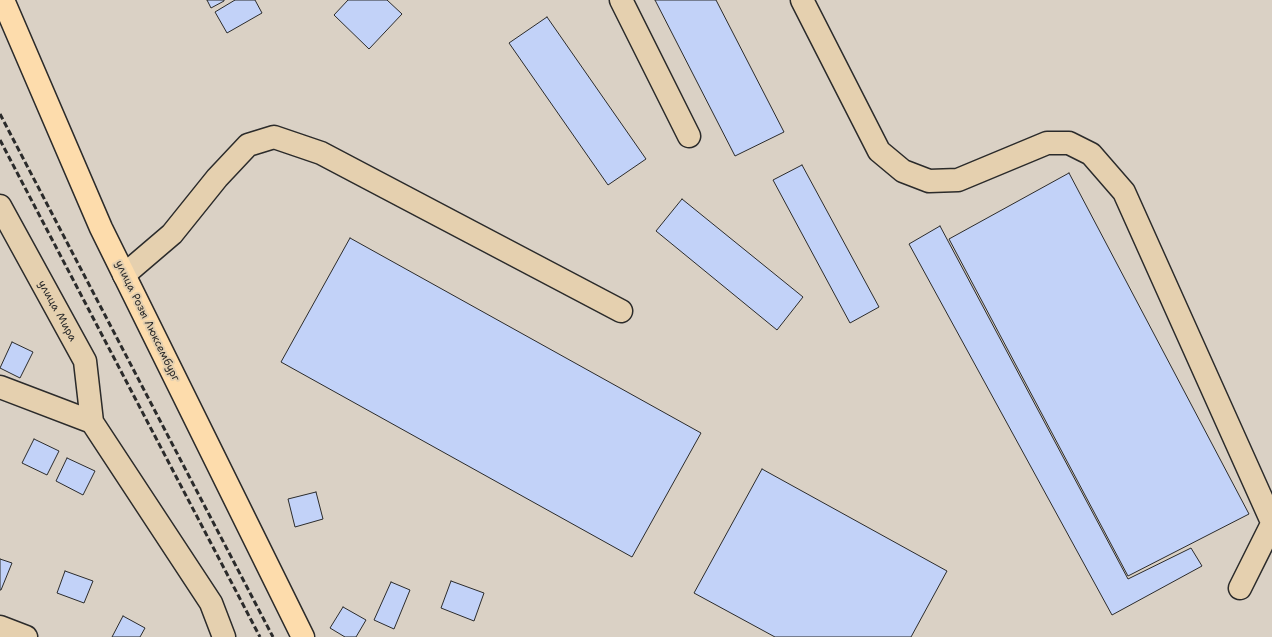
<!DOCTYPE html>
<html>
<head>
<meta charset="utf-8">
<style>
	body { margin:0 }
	canvas { display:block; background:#dad1c5 }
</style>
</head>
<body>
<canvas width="1272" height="637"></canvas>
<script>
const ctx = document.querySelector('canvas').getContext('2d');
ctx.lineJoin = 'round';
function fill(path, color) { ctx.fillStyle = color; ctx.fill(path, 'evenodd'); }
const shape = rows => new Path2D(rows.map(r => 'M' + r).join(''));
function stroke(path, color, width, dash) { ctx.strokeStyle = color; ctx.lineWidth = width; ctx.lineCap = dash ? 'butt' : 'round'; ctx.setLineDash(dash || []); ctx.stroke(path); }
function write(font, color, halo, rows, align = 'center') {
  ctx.font = font + ' "Shantell Sans",sans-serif'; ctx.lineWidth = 4; ctx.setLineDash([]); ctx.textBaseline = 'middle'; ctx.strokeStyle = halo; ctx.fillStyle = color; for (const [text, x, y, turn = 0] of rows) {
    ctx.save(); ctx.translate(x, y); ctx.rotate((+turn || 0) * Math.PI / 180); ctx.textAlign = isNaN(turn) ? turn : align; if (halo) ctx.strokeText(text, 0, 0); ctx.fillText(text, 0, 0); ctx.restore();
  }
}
const building = shape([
	[207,0,224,0,224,1,211,8,207,0],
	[235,0,255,0,262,13,227,33,215,12,235,0],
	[348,0,387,0,402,14,369,49,334,15,348,0],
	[655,0,716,0,784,132,735,156,655,0],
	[547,17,646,159,608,185,509,43,547,17],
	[802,165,879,307,850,323,773,180,802,165],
	[1069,173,1249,514,1128,576,949,239,1069,173],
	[682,199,803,297,777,330,656,231,682,199],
	[940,226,1128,579,1191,548,1202,566,1112,615,909,244,940,226],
	[350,238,701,433,632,557,281,362,350,238],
	[12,342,33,352,20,378,0,368,12,342],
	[34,439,59,451,47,475,22,463,34,439],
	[67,458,95,471,83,495,56,481,67,458],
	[762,469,947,571,911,637,775,637,694,593,762,469],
	[316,492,323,519,295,527,288,499,316,492],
	[0,559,12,563,1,590,0,590,0,559],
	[65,571,93,581,84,603,57,593,65,571],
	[451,581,484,593,474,621,441,608,451,581],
	[391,582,410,590,394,629,374,620,391,582],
	[343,607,366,620,356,637,345,637,330,628,343,607],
	[123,616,145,628,140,637,112,637,123,616]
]);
const minor = shape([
	[621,0,689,136],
	[802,0,879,151,903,171,929,181,958,180,1047,143,1069,143,1091,154,1124,192,1272,522],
	[0,206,85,361,92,422,211,603,224,637],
	[124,275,172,234,217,178,248,145,274,137,321,153,621,311],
	[0,387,92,422],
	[1240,588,1272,524],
	[0,627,26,637]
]);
const major = shape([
	[3,0,101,228,303,637]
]);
const rail = shape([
	[0,114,273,637],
	[0,140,260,637]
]);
const streetNames = [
	["улица Мира",57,311,61],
	["улица Розы Люксембург",147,321,64]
];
fill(building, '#c2d2f8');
stroke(building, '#2b2b2b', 1);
stroke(minor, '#2b2b2b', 25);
stroke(major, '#2b2b2b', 25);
stroke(minor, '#e5d0af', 22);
stroke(major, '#fddcac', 22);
stroke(rail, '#2b2b2b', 3, [6, 3]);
write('11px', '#2b2b2b', '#e5d0af', streetNames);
</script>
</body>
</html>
